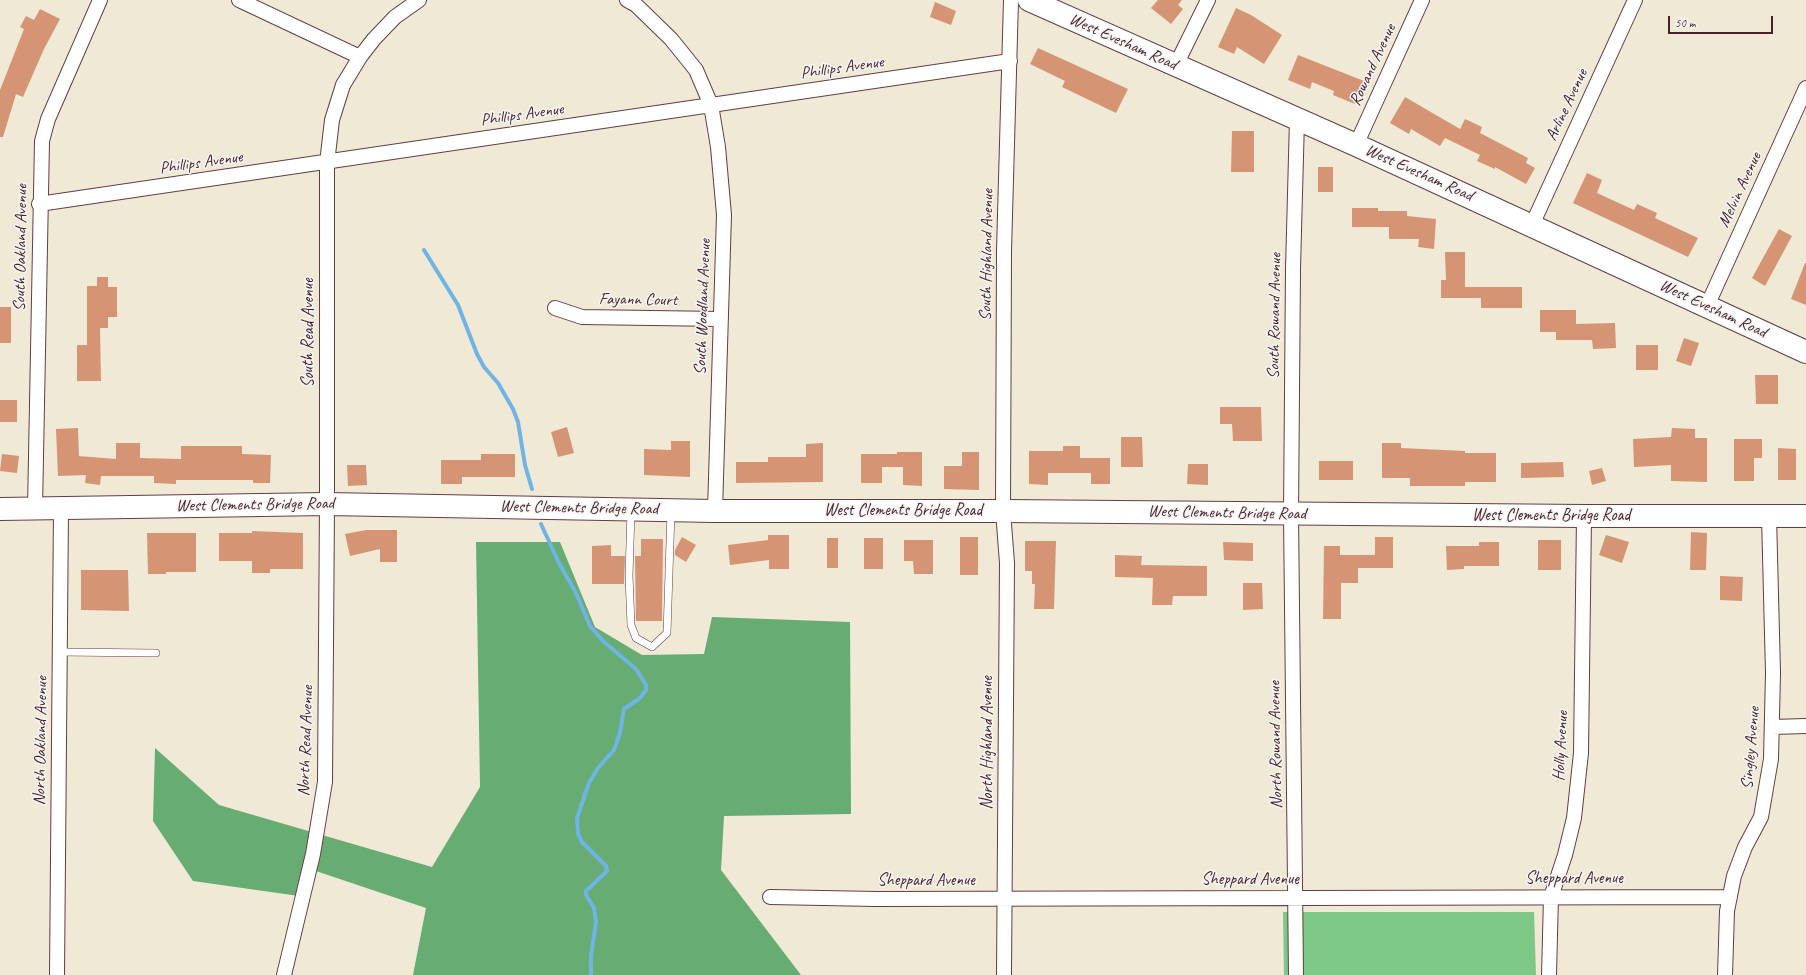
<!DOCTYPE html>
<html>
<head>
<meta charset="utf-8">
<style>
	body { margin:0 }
	#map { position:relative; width:1806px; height:975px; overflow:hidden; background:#f0e9d5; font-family:Caveat,sans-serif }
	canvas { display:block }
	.scale { position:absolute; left:1668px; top:16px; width:105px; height:18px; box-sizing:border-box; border:2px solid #4a1f2b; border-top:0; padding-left:5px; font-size:12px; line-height:14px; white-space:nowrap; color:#4a1f2b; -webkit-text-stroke:3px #f6f6f2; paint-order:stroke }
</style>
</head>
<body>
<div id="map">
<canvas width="1806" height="975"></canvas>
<div class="scale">50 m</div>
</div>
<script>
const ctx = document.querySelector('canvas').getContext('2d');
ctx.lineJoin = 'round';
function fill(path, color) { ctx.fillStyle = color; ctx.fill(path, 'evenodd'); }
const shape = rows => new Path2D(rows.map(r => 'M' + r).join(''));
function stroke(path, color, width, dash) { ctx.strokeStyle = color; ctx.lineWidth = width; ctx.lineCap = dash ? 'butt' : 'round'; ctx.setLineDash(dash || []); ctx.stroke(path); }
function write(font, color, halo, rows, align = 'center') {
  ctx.font = font + ' Caveat,sans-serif'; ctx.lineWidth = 3; ctx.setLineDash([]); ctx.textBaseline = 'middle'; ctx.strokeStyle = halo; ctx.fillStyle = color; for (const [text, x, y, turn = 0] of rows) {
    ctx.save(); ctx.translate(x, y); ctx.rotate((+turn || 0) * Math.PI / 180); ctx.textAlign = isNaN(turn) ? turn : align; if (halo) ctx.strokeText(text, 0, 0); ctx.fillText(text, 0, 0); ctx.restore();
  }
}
const green = shape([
	[1283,912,1534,912,1536,975,1284,975]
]);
const forest = shape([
	[476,542,560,542,595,627,642,655,704,654,712,617,850,622,851,814,724,816,721,870,801,975,413,975,426,908,310,869,306,897,193,881,153,821,155,748,219,805,432,867,480,787]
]);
const stream = shape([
	[424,250,458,305,477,354,484,367,498,383,513,409,518,422,525,465,532,489],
	[541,524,559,563,576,593,590,626,603,641,636,669,646,685,646,690,640,698,624,709,620,733,614,750,598,768,589,783,577,818,578,834,582,842,606,866,607,871,586,891,586,895,594,908,596,922,591,956,591,975]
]);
const building = shape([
	[1158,0,1182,0,1178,5,1183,9,1171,24,1151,8],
	[935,2,956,11,951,25,930,17],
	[1236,8,1251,15,1282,35,1264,64,1237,47,1234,54,1218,47],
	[40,9,60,19,44,49,23,97,16,94,3,137,0,137,0,90,24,29,20,27,26,16,34,20],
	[1038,48,1128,89,1116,113,1062,87,1065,81,1030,64],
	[1298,55,1364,81,1355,104,1333,95,1334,91,1312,82,1310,89,1288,80],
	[1405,97,1460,129,1465,119,1482,127,1480,133,1528,158,1526,163,1535,168,1526,184,1495,167,1495,169,1477,161,1480,155,1445,138,1440,146,1411,129,1409,134,1390,123],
	[1232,131,1254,131,1254,172,1231,172],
	[1318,167,1333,167,1333,192,1318,192],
	[1587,173,1602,180,1597,193,1634,210,1637,204,1657,213,1655,218,1698,238,1688,257,1573,203],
	[1352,208,1378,208,1378,211,1407,211,1407,216,1436,219,1434,249,1418,247,1419,239,1389,239,1389,227,1352,227],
	[1779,229,1792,236,1765,286,1752,278],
	[1445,252,1465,252,1465,287,1522,287,1522,308,1481,308,1481,298,1441,298,1441,280,1446,280],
	[1805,263,1806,263,1806,305,1791,299],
	[97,277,108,277,108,287,117,287,117,317,108,317,108,328,100,328,101,381,77,381,77,345,87,345,87,286,97,286],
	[0,307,11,307,11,343,0,343],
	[1540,310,1576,310,1576,324,1615,323,1616,348,1593,349,1592,340,1556,340,1556,332,1540,332],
	[1684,338,1699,343,1691,366,1676,361],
	[1636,345,1658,345,1658,370,1636,370],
	[1755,375,1778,375,1778,404,1756,404],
	[0,400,17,400,17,422,0,422],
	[1220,407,1261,407,1262,441,1233,441,1232,424,1220,424],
	[567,427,574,453,558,457,551,432],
	[78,428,79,456,116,459,116,443,140,443,140,458,181,459,181,446,242,446,242,454,271,455,270,483,253,483,253,480,176,480,176,484,154,483,154,476,101,476,100,485,85,483,86,475,58,476,56,429],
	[1672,428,1695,429,1695,438,1707,438,1707,482,1671,481,1671,465,1634,467,1633,439,1671,437],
	[1121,437,1142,437,1143,467,1121,467],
	[1734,439,1762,439,1762,458,1754,458,1754,481,1734,481],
	[671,441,690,441,690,477,644,475,644,449,671,450],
	[823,443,823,482,736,483,736,462,768,462,768,457,806,457,806,444],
	[1382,443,1401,443,1401,448,1465,451,1465,453,1496,453,1496,482,1465,482,1465,486,1410,486,1410,478,1382,478],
	[1063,446,1080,446,1080,458,1110,458,1110,484,1091,484,1091,473,1048,473,1048,485,1029,484,1029,451,1063,451],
	[1778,448,1796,449,1796,480,1778,480],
	[897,452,922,452,922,486,903,485,903,467,882,467,882,483,861,483,861,454,897,454],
	[962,452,979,452,979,490,944,489,944,466,962,466],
	[2,454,19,456,17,473,0,471],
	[481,454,515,454,515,477,462,477,462,484,441,484,441,460,481,460],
	[1319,461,1353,461,1353,480,1319,480],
	[1563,462,1564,477,1521,478,1521,463],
	[1188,464,1208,464,1208,485,1187,484],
	[347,465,366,465,367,485,348,486],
	[1602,468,1606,481,1592,485,1589,471],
	[366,530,397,530,397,562,380,562,380,549,350,556,345,534],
	[252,531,303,533,303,569,270,569,270,573,252,573,252,561,219,561,219,533,252,533],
	[1691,532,1707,533,1706,570,1690,570],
	[147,533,196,533,196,572,166,572,166,574,148,574],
	[768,535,789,535,789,569,769,569,769,560,730,565,728,545,768,540],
	[1606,535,1629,542,1622,563,1599,555],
	[682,537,696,545,686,562,675,555,675,550],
	[960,537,978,537,978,575,960,575],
	[1375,537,1393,537,1393,568,1358,568,1358,583,1341,583,1341,619,1323,619,1324,546,1340,546,1340,555,1375,555],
	[827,538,838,538,838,568,827,568],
	[864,538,883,538,883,569,864,569],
	[641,539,663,539,662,621,636,621,635,556,641,556],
	[904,540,933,540,933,574,914,574,913,561,904,561],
	[1538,540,1561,540,1561,570,1538,570],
	[1025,541,1056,541,1054,609,1034,609,1035,584,1032,584,1032,571,1025,571],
	[1223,542,1253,543,1253,561,1224,560],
	[1479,542,1499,542,1499,566,1464,566,1464,569,1447,570,1446,546,1479,546],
	[611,545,611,556,625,556,624,584,592,584,592,546],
	[1115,555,1142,556,1141,565,1207,566,1207,596,1173,596,1172,605,1152,605,1153,578,1115,577],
	[81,570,128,570,129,611,81,610],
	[1720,576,1743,577,1742,601,1720,600],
	[1243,583,1262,583,1263,609,1243,610]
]);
const lane = shape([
	[631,511,629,576,631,625,636,638,652,647,667,633,671,512],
	[59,652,156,653]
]);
const street = shape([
	[239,0,360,57],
	[627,0,636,5,671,39,696,70,711,105,718,147,724,215,715,511],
	[1176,65,1208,0],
	[1356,145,1422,0],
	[39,204,1010,61],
	[1532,225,1635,0],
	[1707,306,1806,88],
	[555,308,582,317,721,319],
	[35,509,42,141,48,119,100,0],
	[1772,727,1806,726],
	[770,897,876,899,1730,897],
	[57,975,61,508],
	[284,975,313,854,325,782,327,504,327,163,332,120,343,85,360,57,374,39,395,17,419,0],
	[1004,975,1007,563,1003,511,1004,251,1011,0],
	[1296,975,1291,514,1293,269,1297,119],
	[1549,975,1551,897,1565,855,1574,818,1581,753,1584,516],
	[1725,975,1727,911,1734,876,1745,847,1761,817,1771,759,1773,673,1769,516]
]);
const primary = shape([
	[1029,0,1356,145,1806,352],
	[0,509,327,504,715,511,1003,511,1584,516,1806,516]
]);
const streetNames = [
	["West Evesham Road",1123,42,24],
	["Rowand Avenue",1373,65,-65],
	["Phillips Avenue",842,68,-8],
	["Arline Avenue",1567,105,-65],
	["Phillips Avenue",522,115,-8],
	["Phillips Avenue",201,163,-8],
	["West Evesham Road",1419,173,24],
	["Melvin Avenue",1740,190,-65],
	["South Oakland Avenue",21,248,-89],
	["South Highland Avenue",987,255,-89],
	["Fayann Court",638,300,1],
	["South Woodland Avenue",703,307,-88],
	["West Evesham Road",1713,309,25],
	["South Rowand Avenue",1275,316,-89],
	["South Read Avenue",309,333,-90],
	["West Clements Bridge Road",255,505,-1],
	["West Clements Bridge Road",579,508,1],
	["West Clements Bridge Road",903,511],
	["West Clements Bridge Road",1227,513,1],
	["West Clements Bridge Road",1551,516],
	["North Oakland Avenue",41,741,-89],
	["North Read Avenue",306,741,-88],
	["North Highland Avenue",988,743,-90],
	["North Rowand Avenue",1276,745,-91],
	["Holly Avenue",1561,746,-87],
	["Singley Avenue",1751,748,-85],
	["Sheppard Avenue",1574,879],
	["Sheppard Avenue",1250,880],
	["Sheppard Avenue",926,881]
];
fill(green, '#7dc886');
fill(forest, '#66ac73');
stroke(stream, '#70b4e6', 4);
fill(building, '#d59574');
stroke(lane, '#633d44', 8);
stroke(street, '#633d44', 16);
stroke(primary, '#633d44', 24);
stroke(lane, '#fff', 7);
stroke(street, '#fff', 14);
stroke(primary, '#fff', 22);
write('17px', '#4a1f2b', '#f6f6f2', streetNames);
</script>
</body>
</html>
